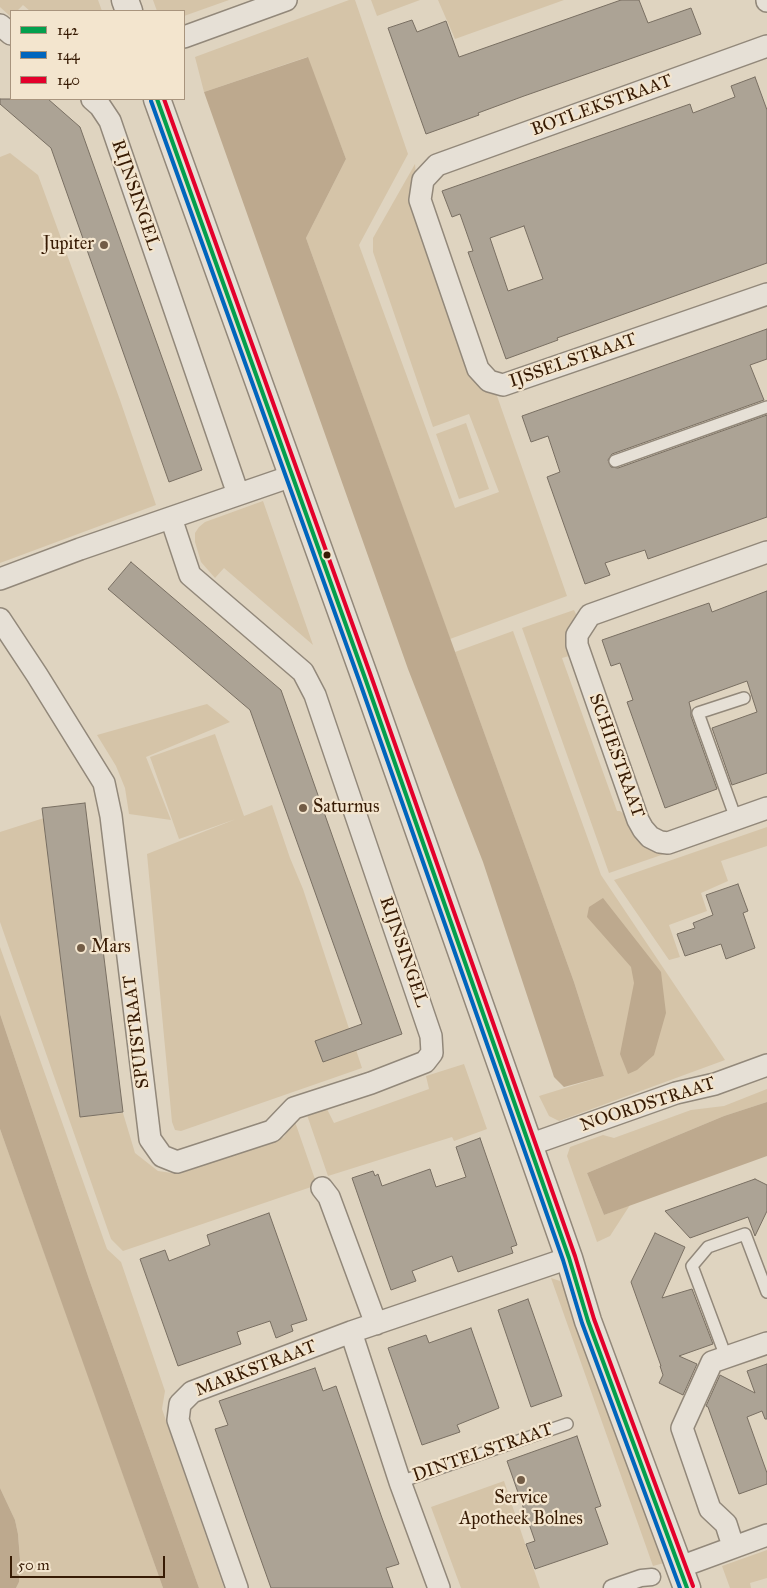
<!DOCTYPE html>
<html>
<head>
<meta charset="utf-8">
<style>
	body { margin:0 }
	#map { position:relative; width:767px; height:1588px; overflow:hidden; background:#dfd4c0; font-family:"IM FELL Great Primer",serif }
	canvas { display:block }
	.legend { position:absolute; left:10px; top:10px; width:175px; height:90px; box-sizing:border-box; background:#f3e5ce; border:1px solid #a8947d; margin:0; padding:6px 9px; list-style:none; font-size:15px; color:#371b04 }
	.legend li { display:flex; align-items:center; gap:10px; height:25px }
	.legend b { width:25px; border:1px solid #a8947d }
	.scale { position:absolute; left:10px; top:1556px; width:155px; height:22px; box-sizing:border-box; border:2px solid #371b04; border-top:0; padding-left:6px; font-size:15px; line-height:18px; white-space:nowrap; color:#371b04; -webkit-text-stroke:4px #f3e5ce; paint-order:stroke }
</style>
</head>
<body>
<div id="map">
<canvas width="767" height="1588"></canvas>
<ul class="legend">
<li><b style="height:6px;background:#039f4d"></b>142</li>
<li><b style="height:6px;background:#0065bd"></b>144</li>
<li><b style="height:6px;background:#e4002b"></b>140</li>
</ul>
<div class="scale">50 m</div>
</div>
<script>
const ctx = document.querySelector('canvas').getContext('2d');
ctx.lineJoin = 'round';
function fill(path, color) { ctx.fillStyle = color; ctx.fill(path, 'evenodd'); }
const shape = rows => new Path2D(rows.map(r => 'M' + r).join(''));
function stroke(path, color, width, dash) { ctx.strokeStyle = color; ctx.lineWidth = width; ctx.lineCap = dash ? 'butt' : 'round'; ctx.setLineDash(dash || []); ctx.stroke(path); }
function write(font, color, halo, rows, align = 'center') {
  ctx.font = font + ' "IM FELL Great Primer",serif'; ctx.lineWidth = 4.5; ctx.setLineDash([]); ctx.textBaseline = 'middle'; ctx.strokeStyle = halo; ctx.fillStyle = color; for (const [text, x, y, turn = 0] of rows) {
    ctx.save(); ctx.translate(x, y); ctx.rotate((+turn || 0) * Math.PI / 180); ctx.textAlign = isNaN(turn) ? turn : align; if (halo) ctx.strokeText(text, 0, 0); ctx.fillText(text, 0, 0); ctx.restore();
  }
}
const green = shape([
	[0,0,98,0,102,11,30,11,23,5,17,11,11,11,11,17,0,7],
	[153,0,229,0,184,16,184,11,157,11],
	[349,0,355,0,408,154,359,245,455,508,499,492,469,414,433,427,373,252,373,238,415,164,416,175,411,205,474,381,496,393,567,596,450,639,306,238,346,159,307,57,204,92,195,57],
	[371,0,420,0,377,16],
	[438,0,564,0,455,39],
	[10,153,38,175,120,400,156,505,0,563,0,157],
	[466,423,489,489,459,499,436,434],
	[263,501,313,645,224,568,215,578,201,562,195,542,195,533,199,527,205,522],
	[574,610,577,616,567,634,569,656,562,658,617,811,620,811,673,851,609,873,522,628],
	[513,631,601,875,725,1060,559,1121,549,1116,539,1096,604,1076,574,982,455,652],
	[207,704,230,722,146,757,171,820,129,814,125,788,116,766,97,735],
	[215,734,244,816,272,805,290,858,303,889,362,1068,181,1131,175,1130,172,1122,147,854,236,819,179,839,150,757],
	[44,818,80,1117,123,1113,135,1153,158,1171,179,1174,284,1137,294,1119,317,1185,123,1251,111,1239,0,922,0,832],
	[767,827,767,846,721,861,728,881,701,893,707,911,669,925,680,957,669,960,614,880],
	[0,947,107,1249,121,1262,165,1391,162,1409,224,1588,199,1588,89,1279,0,1014],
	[464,1064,487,1129,454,1141,452,1137,328,1176,307,1115,326,1107,334,1123,429,1089,426,1076],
	[767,1089,767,1102,724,1116,587,1173,604,1215,630,1205,610,1236,597,1242,567,1156,570,1147,603,1135,614,1138,691,1110,724,1106],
	[0,1129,92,1386,163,1588,16,1588,19,1582,20,1560,18,1534,15,1520,0,1488],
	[551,1278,560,1281,567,1289,664,1563,653,1566],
	[504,1481,540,1588,461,1588,431,1507],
	[767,1550,767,1578,750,1583,751,1588,730,1588,722,1566]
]);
const water = shape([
	[308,57,346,159,306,238,574,982,604,1076,564,1087,554,1077,483,862,408,669,204,92],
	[603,898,661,972,666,1013,654,1055,637,1070,628,1074,620,1054,634,983,631,967,587,917,589,907],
	[0,1014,89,1279,199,1588,163,1588,0,1129],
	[767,1102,767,1156,604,1215,587,1173,724,1116],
	[0,1488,15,1520,18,1534,20,1560,19,1582,16,1588,0,1588]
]);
const building = shape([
	[621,0,639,0,648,23,691,8,701,34,524,96,478,113,479,115,426,134,388,28,412,20,417,32,446,21,459,57,621,0],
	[755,77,767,110,767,263,557,338,558,340,506,359,468,252,473,251,460,214,452,217,442,191,690,104,693,113,735,97,731,86,755,77],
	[524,226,543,279,508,291,490,238,524,226],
	[0,99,48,99,80,127,202,470,169,482,51,148,0,104,0,99],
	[767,329,767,359,750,365,764,400,612,454,608,460,611,467,618,468,767,415,767,517,648,559,645,550,605,563,610,575,585,584,547,477,560,472,548,436,531,442,522,416,767,329],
	[131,562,281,690,402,1034,323,1062,315,1041,362,1024,250,710,108,589,131,562],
	[767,591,767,773,732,785,712,728,757,712,747,681,689,702,691,710,691,716,717,789,665,808,627,702,633,700,620,663,611,666,602,640,709,603,712,612,767,591],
	[85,803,123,1112,80,1117,42,808,85,803],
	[738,884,748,911,743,913,755,948,726,959,721,944,685,956,677,934,695,928,693,923,713,915,706,895,738,884],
	[480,1138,517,1245,511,1247,513,1253,458,1272,452,1256,412,1271,416,1281,391,1290,352,1178,373,1171,375,1176,378,1174,382,1186,430,1169,436,1187,466,1177,456,1147,480,1138],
	[755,1179,767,1185,767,1211,755,1236,748,1217,690,1238,665,1211,755,1179],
	[269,1213,307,1320,291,1325,293,1331,276,1338,270,1321,237,1332,241,1344,178,1366,140,1259,165,1250,169,1261,210,1245,207,1235,269,1213],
	[655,1233,685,1247,662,1298,692,1289,713,1344,679,1356,697,1364,683,1395,659,1383,663,1375,660,1366,661,1366,631,1282,655,1233],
	[528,1299,562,1396,531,1407,498,1310,528,1299],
	[471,1328,499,1408,457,1425,460,1432,422,1445,388,1348,426,1335,429,1343,471,1328],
	[767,1364,767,1419,765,1419,762,1411,747,1417,767,1473,767,1484,739,1494,708,1407,706,1406,720,1375,755,1393,747,1371,767,1364],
	[315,1368,323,1391,336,1386,382,1518,399,1564,386,1568,393,1588,271,1588,246,1518,215,1429,228,1425,219,1401,315,1368],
	[577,1436,601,1506,595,1508,608,1544,535,1569,526,1544,535,1541,507,1461,577,1436]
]);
const service = shape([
	[615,461,767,407],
	[736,819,698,713,744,698],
	[726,1357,692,1266,708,1247,745,1234,767,1292],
	[400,1482,567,1424]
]);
const pedestrian = shape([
	[612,1588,641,1578,652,1577]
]);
const minor = shape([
	[767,0,767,1],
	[0,25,11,34],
	[184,37,286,0],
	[767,46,437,165,423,180,420,200,478,369,489,381,503,385,767,294],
	[92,99,100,106,110,121,238,494],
	[767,552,590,615,577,635,577,645,638,820,643,829,650,837,660,842,668,843,767,808],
	[0,579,80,549,292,476],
	[0,619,37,675,104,783,111,816,150,1139,162,1156,177,1162,272,1131,294,1108,371,1083,425,1062,432,1053,431,1036,315,695,303,672,190,575,171,518],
	[529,1145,676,1093,715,1084,767,1065],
	[322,1188,329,1197,376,1324],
	[351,1332,400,1482,439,1588],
	[733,1546,726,1524,710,1509,682,1428,712,1362,767,1343],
	[680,1567,767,1535],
	[237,1588,178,1420,180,1404,192,1392,351,1332,569,1258]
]);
const tertiary = shape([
	[125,0,129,11],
	[157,99,365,678,569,1258,588,1321,687,1588]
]);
const bus1 = shape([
	[157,99,365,678,569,1258,588,1321,687,1588]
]);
const bus2 = shape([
	[151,101,359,680,563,1260,582,1323,680,1588]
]);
const bus3 = shape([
	[164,99,371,676,575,1256,594,1319,693,1586]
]);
const markers = [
	[104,245,5,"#725c46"],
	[327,555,4.5,"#371b04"],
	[303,808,5,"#725c46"],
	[81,948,5,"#725c46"],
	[521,1480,5,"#725c46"]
];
const streetNames = [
	["BOTLEKSTRAAT",602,106,-20],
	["RIJNSINGEL",135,195,71],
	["IJSSELSTRAAT",573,361,-19],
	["SCHIESTRAAT",616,756,70],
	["RIJNSINGEL",403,952,71],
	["SPUISTRAAT",137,1032,-97],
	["NOORDSTRAAT",648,1105,-18],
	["MARKSTRAAT",256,1369,-21],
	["DINTELSTRAAT",483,1453,-19]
];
const poiNames = [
	["Jupiter",94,245,"right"],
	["Saturnus",313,808],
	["Mars",91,948],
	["Service",521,1499,"center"],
	["Apotheek Bolnes",521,1520,"center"]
];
fill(green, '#d5c4a8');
fill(water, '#bda98e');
fill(building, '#aca395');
stroke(building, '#796f62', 1);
stroke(service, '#92887a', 14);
stroke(pedestrian, '#92887a', 19);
stroke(minor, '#92887a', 24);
stroke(tertiary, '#92887a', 29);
stroke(service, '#e6e0d6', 11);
stroke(pedestrian, '#e6e0d6', 16);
stroke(minor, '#e6e0d6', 21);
stroke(tertiary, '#e6e0d6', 26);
stroke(bus1, '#039f4d', 4);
stroke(bus2, '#0065bd', 4);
stroke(bus3, '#e4002b', 4);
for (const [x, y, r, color] of markers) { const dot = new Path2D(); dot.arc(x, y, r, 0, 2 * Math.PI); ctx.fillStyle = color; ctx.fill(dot); stroke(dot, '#f3e5ce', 2); }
write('18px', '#371b04', '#f3e5ce', streetNames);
write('18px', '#371b04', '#f3e5ce', poiNames, 'left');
</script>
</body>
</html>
